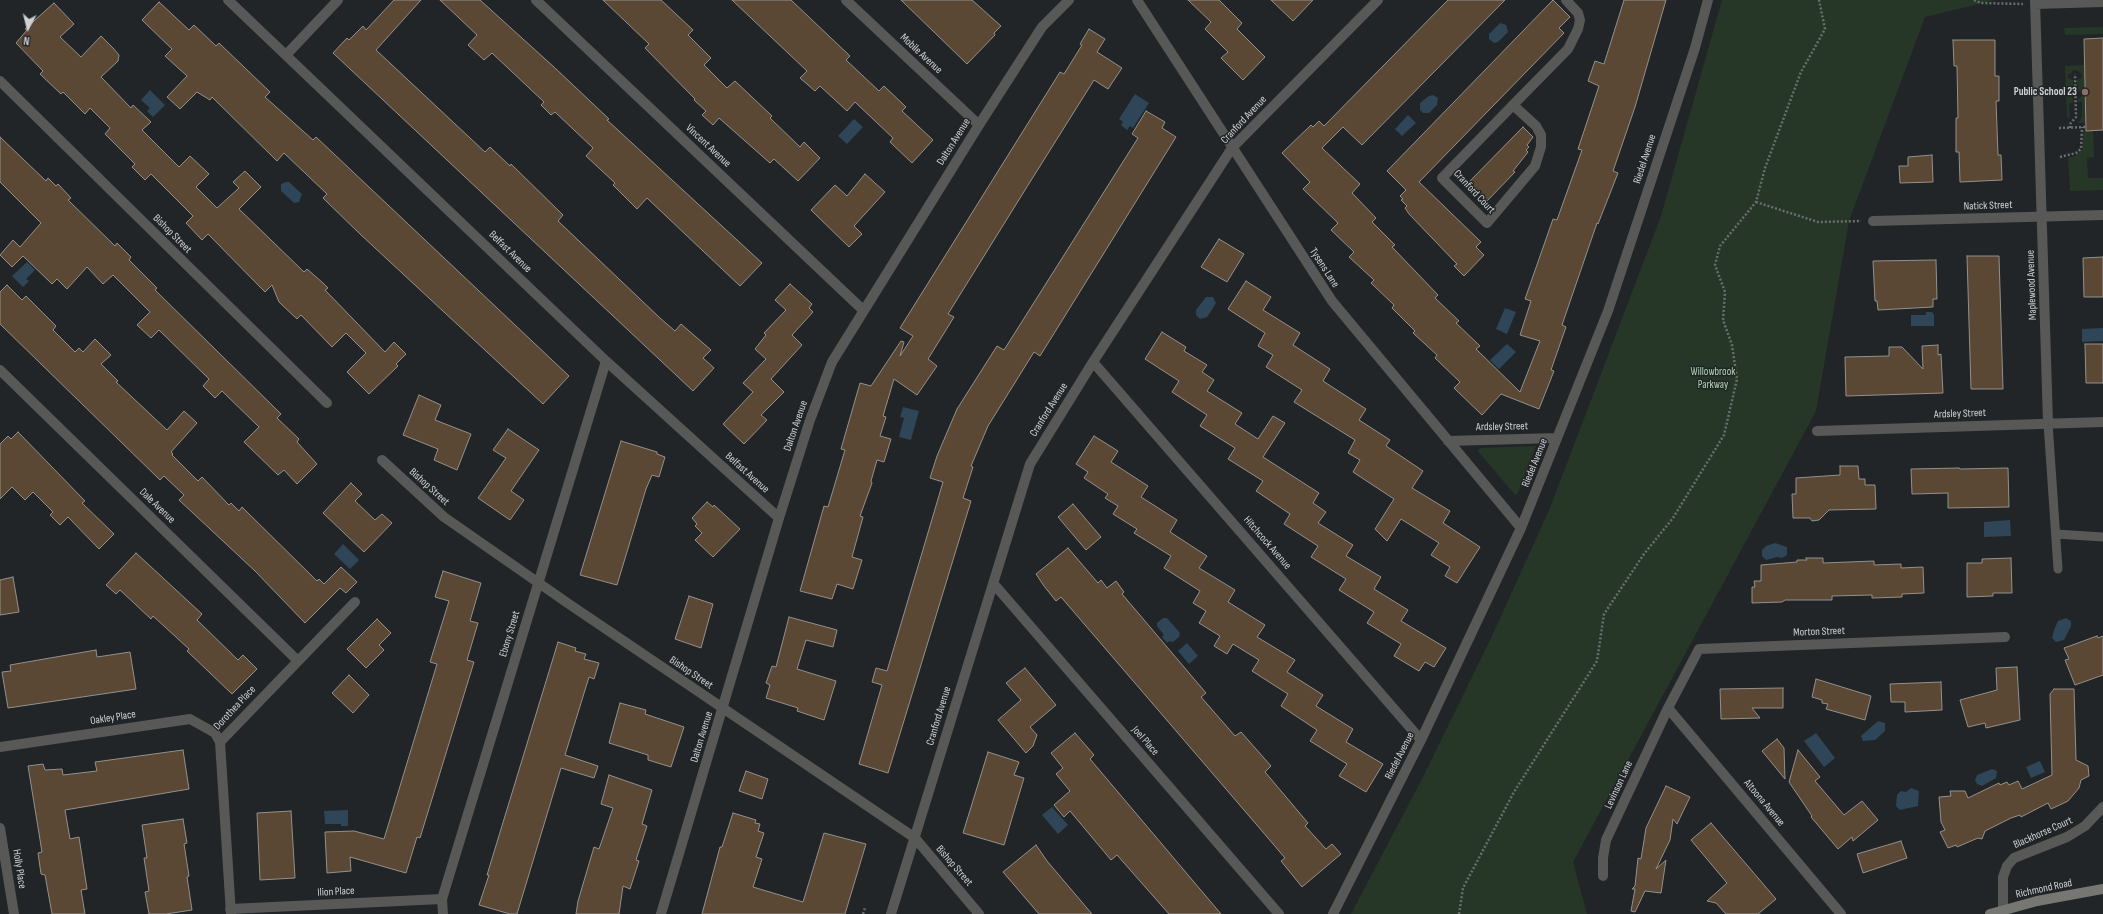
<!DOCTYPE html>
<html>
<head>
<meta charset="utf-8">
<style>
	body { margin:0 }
	#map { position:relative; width:2103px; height:914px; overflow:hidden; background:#212527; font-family:"Sofia Sans Condensed",sans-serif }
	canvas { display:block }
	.north { position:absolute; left:8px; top:8px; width:40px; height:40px; -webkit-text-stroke:3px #212527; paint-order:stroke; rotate:187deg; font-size:11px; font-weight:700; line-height:16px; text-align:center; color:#cfd2d4 }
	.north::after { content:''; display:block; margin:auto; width:14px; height:18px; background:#cfd2d4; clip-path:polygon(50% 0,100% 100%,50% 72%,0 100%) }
</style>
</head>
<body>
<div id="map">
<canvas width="2103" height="914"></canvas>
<div class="north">N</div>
</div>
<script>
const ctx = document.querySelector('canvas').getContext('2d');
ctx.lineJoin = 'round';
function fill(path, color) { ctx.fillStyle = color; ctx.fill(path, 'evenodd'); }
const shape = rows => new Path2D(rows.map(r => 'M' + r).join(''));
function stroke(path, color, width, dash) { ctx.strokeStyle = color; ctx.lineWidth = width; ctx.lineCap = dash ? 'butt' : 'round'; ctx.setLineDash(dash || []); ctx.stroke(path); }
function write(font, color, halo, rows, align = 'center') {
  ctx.font = font + ' "Sofia Sans Condensed",sans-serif'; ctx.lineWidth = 3; ctx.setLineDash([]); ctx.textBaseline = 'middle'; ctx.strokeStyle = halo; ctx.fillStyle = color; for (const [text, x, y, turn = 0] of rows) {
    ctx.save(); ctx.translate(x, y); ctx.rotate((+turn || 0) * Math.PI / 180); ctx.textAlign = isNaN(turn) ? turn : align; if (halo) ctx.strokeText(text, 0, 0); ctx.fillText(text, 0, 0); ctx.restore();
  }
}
const green = shape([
	[1722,0,1995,0,1925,17,1849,221,1816,411,1573,862,1587,914,1351,914,1423,777,1492,636,1550,508,1661,216],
	[2103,27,2103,34,2065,35,2064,28],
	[2085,65,2086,123,2078,123,2082,117,2082,102,2078,102,2078,99,2082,96,2082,93,2078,90,2077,80,2082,78,2082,74,2077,70,2073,70,2071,74,2068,74,2068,78,2073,80,2073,91,2068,93,2068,97,2072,97,2074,102,2069,104,2070,117,2067,118,2065,66],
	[2083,130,2093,130,2094,157,2087,158,2088,178,2103,178,2103,190,2070,191,2068,158,2075,156,2082,150],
	[1536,446,1518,493,1515,495,1478,451,1480,448]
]);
const water = shape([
	[1500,23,1506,25,1508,32,1498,42,1494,43,1489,39,1489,34],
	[150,90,165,105,153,117,147,111,150,108,141,100],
	[1135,94,1149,103,1133,128,1130,126,1127,130,1121,125,1123,122,1119,119],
	[1433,95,1438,98,1437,105,1429,113,1423,113,1420,110,1420,103,1429,96],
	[1408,115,1416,123,1402,136,1395,129],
	[854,119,863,127,847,144,838,136],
	[286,182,289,182,302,194,299,202,294,203,281,191,281,184],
	[27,262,35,270,26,279,29,281,23,287,12,276],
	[1206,297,1213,297,1216,303,1207,317,1200,319,1196,315,1196,310],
	[1505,308,1516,312,1507,334,1496,329],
	[1926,312,1932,312,1934,315,1934,326,1911,326,1911,315,1926,315],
	[2103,328,2103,341,2082,342,2082,329],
	[1507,344,1516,352,1499,369,1490,360],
	[903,407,919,411,911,440,899,437,904,418,900,417],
	[2010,520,2011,536,1984,537,1984,522],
	[1775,543,1787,547,1787,555,1782,558,1777,557,1766,560,1762,556,1762,550,1766,546],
	[343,544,359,560,350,569,334,554],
	[1163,618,1167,618,1180,633,1179,637,1173,642,1169,641,1167,643,1162,637,1164,635,1157,626,1157,623],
	[2066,618,2071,621,2071,626,2064,640,2056,642,2052,638,2054,630,2058,621],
	[1187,643,1198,656,1189,664,1178,651],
	[1878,721,1885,723,1885,731,1875,740,1863,741,1861,736],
	[1816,733,1835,758,1824,767,1804,741],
	[2040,761,2045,772,2031,778,2026,767],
	[1992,769,1997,771,1996,778,1982,786,1977,784,1975,780,1977,775],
	[1911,788,1919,791,1918,806,1900,810,1896,806,1897,795,1901,791,1906,792],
	[1052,807,1068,825,1058,834,1042,815],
	[348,810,348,826,341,826,341,824,325,824,324,811]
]);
const building = shape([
	[394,0,421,0,376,50,485,152,490,147,510,166,511,164,563,215,558,221,660,318,675,331,681,324,711,350,703,358,714,368,693,391,333,53,347,38,349,40,363,26,366,30,394,0],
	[440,0,480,0,555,68,609,119,607,120,762,263,740,286,647,198,637,209,613,185,615,183,586,156,593,148,555,112,551,115,541,105,544,102,492,53,484,60,468,45,477,35,440,0],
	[603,0,661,0,693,30,688,35,711,58,704,65,727,88,735,81,772,116,770,118,800,147,804,142,820,158,798,181,774,159,770,163,719,118,713,125,702,115,706,111,694,100,695,99,645,48,649,44,603,0],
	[732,0,791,0,850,56,846,60,879,91,884,86,906,107,902,111,933,140,912,163,890,142,893,138,855,102,847,111,820,86,815,91,800,78,807,71,732,0],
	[901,0,972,0,1001,26,994,33,995,35,967,64,901,0],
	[1188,0,1219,0,1242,23,1237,29,1265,57,1243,80,1221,58,1228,52,1205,29,1211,22,1188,0],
	[1271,0,1313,0,1293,21,1271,0],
	[1448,0,1505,0,1362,145,1343,127,1322,148,1360,184,1352,193,1376,218,1372,222,1395,245,1392,247,1438,295,1435,298,1459,321,1456,323,1480,346,1476,349,1520,392,1540,341,1520,335,1531,301,1525,299,1553,219,1557,220,1582,150,1578,149,1599,86,1588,81,1595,61,1604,64,1624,0,1666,0,1635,107,1613,171,1618,173,1598,224,1597,223,1562,325,1566,327,1551,370,1554,371,1539,409,1501,394,1482,415,1454,388,1460,382,1435,358,1437,355,1413,333,1415,331,1392,308,1394,305,1371,283,1374,280,1349,257,1354,252,1331,230,1338,223,1303,189,1310,182,1282,153,1311,125,1313,127,1319,121,1324,126,1448,0],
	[1553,0,1570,17,1559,28,1564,33,1419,182,1481,242,1476,247,1484,255,1464,276,1454,266,1457,264,1409,214,1405,208,1407,206,1401,200,1403,199,1400,196,1406,190,1387,171,1553,0],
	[159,2,189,30,194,25,216,46,219,43,270,92,265,97,313,140,316,137,569,376,543,404,360,234,323,198,327,194,284,153,277,161,212,97,210,100,197,92,180,109,167,97,187,76,165,56,172,49,142,20,159,2],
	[54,3,74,24,60,37,81,57,101,36,113,48,119,55,118,61,101,77,131,108,133,105,151,122,142,130,179,167,190,156,209,174,196,187,217,208,239,188,233,182,245,171,261,187,239,209,304,272,307,269,323,283,328,288,325,290,385,352,394,342,406,354,396,364,398,366,369,394,347,372,366,353,346,333,332,347,301,315,297,319,279,302,272,285,265,292,208,234,202,240,186,223,193,216,151,174,145,180,132,167,135,164,105,134,110,128,90,108,85,114,63,92,61,94,40,74,43,71,16,43,27,30,25,29,54,3],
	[1089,29,1105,39,1097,52,1122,68,1108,89,1094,80,1025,190,948,314,954,317,928,359,937,366,917,395,894,379,883,416,886,417,880,436,891,439,884,462,877,460,871,481,872,483,860,516,863,517,852,557,862,560,853,589,837,584,832,599,800,591,824,506,828,507,845,450,841,449,860,383,871,386,901,341,904,342,900,356,913,336,900,328,1060,72,1064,74,1082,45,1080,44,1089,29],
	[2103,38,2103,130,2086,131,2084,39,2103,38],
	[1953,40,1995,40,1995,76,1999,76,1999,101,1996,101,1998,155,2001,155,2002,180,1960,182,1959,152,1956,152,1956,118,1958,118,1957,66,1954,66,1953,40],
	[1146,111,1165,122,1162,128,1176,137,1040,356,1034,352,988,426,971,466,973,467,963,498,971,501,888,773,859,764,882,685,872,682,876,668,887,671,943,482,930,478,937,456,957,409,997,346,1004,350,1138,138,1132,134,1146,111],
	[1523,127,1533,137,1527,145,1529,147,1526,150,1528,152,1513,171,1515,172,1487,201,1469,182,1523,127],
	[0,137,46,181,48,178,56,186,58,184,71,198,68,200,115,246,117,243,131,257,129,260,157,288,155,290,281,414,277,418,299,439,297,442,317,464,297,484,284,470,278,475,244,442,259,427,222,391,215,398,203,386,209,379,159,330,151,338,137,325,150,312,113,275,103,284,87,267,67,289,57,279,52,284,23,256,12,267,0,255,13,240,20,247,41,223,0,182,0,137],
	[1932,155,1933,182,1900,183,1899,166,1908,166,1908,157,1932,155],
	[865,174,885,192,854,226,862,234,849,247,811,210,835,185,847,196,865,174],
	[1219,239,1244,254,1227,282,1201,267,1219,239],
	[1967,256,1999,256,2003,389,1971,389,1967,256],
	[2103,257,2103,297,2084,297,2083,258,2103,257],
	[1936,260,1937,299,1933,299,1933,307,1878,310,1877,301,1875,301,1873,261,1936,260],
	[1246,281,1271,297,1263,310,1300,333,1293,345,1330,369,1323,381,1366,409,1359,420,1390,440,1386,446,1423,471,1412,488,1450,511,1443,523,1480,547,1457,583,1445,576,1450,567,1431,555,1439,543,1401,519,1387,541,1375,529,1394,499,1353,472,1360,460,1348,453,1355,440,1294,402,1302,390,1266,367,1273,355,1258,346,1265,333,1228,309,1246,281],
	[790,284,812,304,809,308,813,312,792,335,802,345,771,379,784,392,761,415,767,420,744,444,723,424,753,392,743,383,766,359,755,349,766,335,764,333,786,310,775,300,790,284],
	[7,285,22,300,26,296,56,326,53,330,75,352,79,348,83,352,95,339,111,355,101,364,118,381,116,382,167,430,184,411,197,423,171,452,173,454,172,455,198,481,202,477,229,505,231,503,239,511,242,507,317,581,319,579,324,584,341,567,357,582,346,593,340,588,305,623,255,571,179,500,184,495,164,476,160,480,0,324,0,292,7,285],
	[1162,332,1186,347,1184,351,1207,365,1202,372,1214,380,1207,391,1242,413,1235,424,1258,439,1273,416,1285,423,1263,457,1319,493,1313,503,1326,512,1318,523,1353,545,1346,556,1381,577,1374,589,1408,610,1401,621,1446,648,1434,667,1425,662,1419,671,1394,656,1401,644,1367,623,1374,612,1339,590,1346,579,1311,557,1318,546,1284,524,1290,514,1256,491,1263,481,1228,459,1235,448,1200,426,1207,415,1172,392,1179,381,1145,359,1162,332],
	[2085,344,2103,344,2103,383,2086,383,2085,344],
	[1938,345,1938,355,1941,354,1943,393,1846,396,1845,357,1889,356,1889,347,1902,347,1923,369,1922,346,1938,345],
	[419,395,441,405,435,420,471,434,457,470,434,460,438,449,403,435,419,395],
	[508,429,539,450,511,491,524,500,510,520,478,498,506,458,493,450,508,429],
	[18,432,85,501,82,503,114,534,99,549,68,517,60,525,50,515,53,512,33,492,25,500,12,487,0,499,0,444,8,436,11,439,18,432],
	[1094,436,1118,451,1111,462,1148,486,1141,497,1177,520,1170,532,1207,556,1199,568,1235,590,1228,602,1265,625,1257,637,1295,660,1287,672,1323,695,1316,706,1353,729,1346,742,1383,764,1366,792,1339,776,1347,764,1310,741,1317,730,1281,706,1288,694,1252,671,1259,660,1233,644,1227,654,1214,646,1220,636,1199,623,1206,611,1193,603,1200,591,1164,568,1171,556,1134,533,1137,529,1113,514,1118,506,1105,498,1108,494,1084,478,1088,472,1076,464,1094,436],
	[621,441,657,452,657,454,665,457,659,477,652,475,646,489,617,585,580,575,621,441],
	[1840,466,1858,466,1859,479,1865,479,1865,485,1875,485,1876,509,1829,510,1819,520,1812,521,1810,518,1793,518,1792,494,1796,494,1796,478,1840,475,1840,466],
	[1959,468,1960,469,2008,468,2009,507,1948,508,1948,493,1912,494,1911,469,1959,468],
	[351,483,362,494,355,501,375,520,382,514,392,523,364,552,323,513,351,483],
	[707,502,713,507,714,505,740,529,713,557,695,540,702,533,695,526,697,524,692,518,707,502],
	[1073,504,1101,537,1086,550,1058,517,1073,504],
	[1068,548,1098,583,1101,580,1107,588,1116,581,1124,592,1122,594,1206,693,1201,697,1235,736,1241,732,1271,766,1265,772,1308,823,1305,826,1326,849,1332,844,1341,854,1302,887,1281,861,1285,858,1256,824,1061,597,1056,601,1044,586,1036,574,1068,548],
	[136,553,202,614,197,620,238,660,243,655,257,669,232,694,187,651,189,649,153,616,151,619,120,590,116,594,106,585,136,553],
	[1806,558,1823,558,1823,563,1874,561,1874,565,1901,564,1901,568,1923,567,1924,593,1902,594,1902,597,1872,598,1872,595,1832,596,1832,600,1785,600,1782,602,1752,603,1752,587,1755,587,1754,581,1761,581,1761,565,1797,562,1797,560,1807,560,1806,558],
	[2011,558,2012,593,1993,593,1993,596,1967,597,1967,563,1982,563,1982,559,2011,558],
	[443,571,481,583,470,621,478,623,467,660,474,662,420,838,417,837,406,873,350,857,351,871,327,873,325,832,354,831,384,839,437,664,430,662,449,601,435,597,443,571],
	[13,577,19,612,0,615,0,580,13,577],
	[689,596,713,604,701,648,675,639,689,596],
	[789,617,837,630,833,647,806,640,797,669,836,681,824,720,797,711,798,708,766,698,770,685,766,683,772,666,776,667,789,617],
	[377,619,391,633,379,645,384,650,366,668,347,649,377,619],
	[2097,636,2098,638,2103,636,2103,675,2075,685,2065,660,2069,659,2064,648,2097,636],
	[558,642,576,648,575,651,586,654,584,659,599,663,594,679,589,677,565,755,598,766,594,778,561,768,517,914,510,914,479,905,489,875,487,875,558,642],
	[96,650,97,657,130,652,136,689,8,708,2,672,11,671,10,665,96,650],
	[2017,667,2020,720,1986,728,1985,723,1968,727,1960,700,1997,690,1996,668,2017,667],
	[1025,668,1056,705,1030,727,1037,735,1033,746,1026,753,998,720,1021,700,1006,683,1025,668],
	[349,675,369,695,353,713,332,693,349,675],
	[1816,679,1871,696,1865,720,1826,709,1828,704,1822,703,1822,700,1812,697,1816,679],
	[1941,682,1942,710,1905,712,1905,702,1891,702,1890,684,1941,682],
	[1783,688,1783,708,1752,708,1760,718,1721,719,1720,689,1783,688],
	[2054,689,2074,689,2076,760,2088,766,2089,776,2081,780,2079,788,2068,801,2051,809,2048,803,2021,817,2020,815,2011,818,1985,831,1982,839,1978,838,1957,847,1956,845,1948,848,1940,832,1945,830,1941,822,1939,797,1951,796,1950,791,1965,791,1968,798,1999,783,2000,785,2007,782,2009,785,2018,781,2022,789,2052,775,2050,694,2054,689],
	[620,703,646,710,645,714,684,727,671,767,648,760,648,755,609,743,620,703],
	[1075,733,1094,755,1090,759,1221,914,1169,914,1117,855,1111,860,1070,811,1064,817,1054,805,1070,791,1056,774,1063,768,1051,753,1075,733],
	[1777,739,1784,748,1785,779,1762,751,1777,739],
	[183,750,189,789,65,810,70,839,79,837,87,889,81,890,85,914,52,914,45,875,41,874,38,853,42,852,28,766,43,764,45,770,62,769,63,775,97,771,95,762,183,750],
	[1798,750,1820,777,1815,781,1844,815,1862,801,1878,820,1853,841,1852,837,1838,849,1811,817,1812,816,1789,782,1798,750],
	[988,752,1019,762,1014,775,1024,778,1004,845,963,833,988,752],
	[746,771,768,779,762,799,739,791,746,771],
	[609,775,652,790,642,824,647,826,636,860,639,861,630,889,623,886,619,914,576,914,578,901,594,847,599,849,613,808,601,804,609,775],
	[1666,786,1690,797,1677,824,1673,819,1670,840,1656,869,1666,860,1661,893,1645,891,1635,912,1631,911,1635,889,1632,889,1635,886,1638,858,1641,859,1646,828,1666,786],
	[291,811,295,878,260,880,257,813,291,811],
	[733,813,756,820,755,823,760,824,758,831,764,833,756,857,762,859,753,887,803,902,824,833,866,844,845,914,702,914,720,847,722,847,733,813],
	[183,819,187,843,184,844,189,876,187,877,192,910,166,914,149,914,145,892,149,891,144,858,147,858,142,825,183,819],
	[1711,823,1776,899,1758,914,1726,914,1716,903,1707,901,1727,883,1691,840,1711,823],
	[1901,841,1907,858,1863,873,1857,854,1901,841],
	[1036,845,1047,861,1092,914,1039,914,1003,872,1036,845]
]);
const path = shape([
	[1974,0,1981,3,2023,4],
	[2059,128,2086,127],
	[2070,128,2070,124,2076,117,2075,74],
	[2060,157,2076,153,2081,149,2082,127],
	[1756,202,1818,222,1861,221],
	[863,914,865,908],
	[1459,914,1463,888,1514,792,1597,661,1604,614,1644,554,1673,518,1724,435,1737,379,1732,345,1723,320,1725,292,1715,265,1720,246,1756,202,1765,168,1801,72,1825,29,1819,0]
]);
const lane = shape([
	[2048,423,2058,569],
	[2056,534,2103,537]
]);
const street = shape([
	[228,0,606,361,779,518],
	[536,0,863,310],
	[846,0,979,125],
	[1137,0,1332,301,1521,528],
	[2035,0,2048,423],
	[2035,4,2103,2],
	[286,55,338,0],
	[0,81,327,403],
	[1513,105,1536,126,1541,135,1541,147,1535,166,1487,223,1442,178,1513,105],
	[1513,105,1568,49,1578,29,1580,20,1578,13,1566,0],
	[1873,221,2103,215],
	[1093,362,1421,740],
	[0,370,297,660],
	[1817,431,2103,422],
	[1448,441,1557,438],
	[382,460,444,517,566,602,915,838,979,914],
	[993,583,1279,914],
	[1668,708,1841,914],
	[0,747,190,719,215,733,220,742],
	[0,828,14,914],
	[1603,876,1603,858,1606,840,1668,708,1699,649,2005,637],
	[230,909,442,899],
	[2003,910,2003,877,2007,866,2014,858,2067,837,2085,826,2103,807],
	[231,914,220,742,355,602],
	[443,914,442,899,606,361],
	[661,914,779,518,810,420,832,362,979,125,1042,27,1069,0],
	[891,914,1030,464,1093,362,1232,148,1378,0],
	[1333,914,1421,740,1521,528,1608,311,1695,48,1708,0]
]);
const secondary = shape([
	[1990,914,2037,901,2103,889]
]);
const markers = [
	[2085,92,4,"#8d6e63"]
];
const streetNames = [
	["Mobile Avenue",921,54,43],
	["Cranford Avenue",1244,120,-47],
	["Dalton Avenue",954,142,-58],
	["Vincent Avenue",708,146,43],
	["Riedel Avenue",1645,159,-72],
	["Cranford Court",1474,192,47],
	["Natick Street",1988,206,-2],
	["Bishop Street",172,234,45],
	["Belfast Avenue",510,252,44],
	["Tysens Lane",1324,268,57],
	["Maplewood Avenue",2032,285,-92],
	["Cranford Avenue",1049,410,-58],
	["Ardsley Street",1960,414,-2],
	["Dalton Avenue",796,426,-71],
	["Ardsley Street",1502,427,-1],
	["Riedel Avenue",1535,463,-68],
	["Belfast Avenue",747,473,42],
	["Bishop Street",429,487,42],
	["Dale Avenue",157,506,44],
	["Hitchcock Avenue",1267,543,49],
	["Morton Street",1819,632,-2],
	["Ebony Street",510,634,-73],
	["Bishop Street",691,673,34],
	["Dorothea Place",235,708,-47],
	["Cranford Avenue",939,716,-73],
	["Oakley Place",113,718,-9],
	["Dalton Avenue",702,737,-73],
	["Joel Place",1145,741,49],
	["Riedel Avenue",1400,756,-63],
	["Levinson Lane",1619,785,-65],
	["Altoona Avenue",1764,803,50],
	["Blackhorse Court",2043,833,-24],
	["Bishop Street",954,866,49],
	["Holly Place",19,869,81],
	["Richmond Road",2044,889,-12],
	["Ilion Place",336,892,-3]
];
const poiNames = [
	["Public School 23",2077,92]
];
const parkNames = [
	["Willowbrook",1713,372],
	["Parkway",1713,385]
];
fill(green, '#273727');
fill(water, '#2e4657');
fill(building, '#5b4834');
stroke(building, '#94908c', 1);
stroke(path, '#6a6e70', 2.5, [2, 2]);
stroke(lane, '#585856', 9);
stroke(street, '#585856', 10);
stroke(secondary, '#767672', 10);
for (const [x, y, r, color] of markers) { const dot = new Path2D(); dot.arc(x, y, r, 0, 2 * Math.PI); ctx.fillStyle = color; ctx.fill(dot); stroke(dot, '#212527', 1.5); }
write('11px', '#cfd2d4', '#212527', streetNames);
write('bold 11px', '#cfd2d4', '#212527', poiNames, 'right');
write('11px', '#add6ad', '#212527', parkNames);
</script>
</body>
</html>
